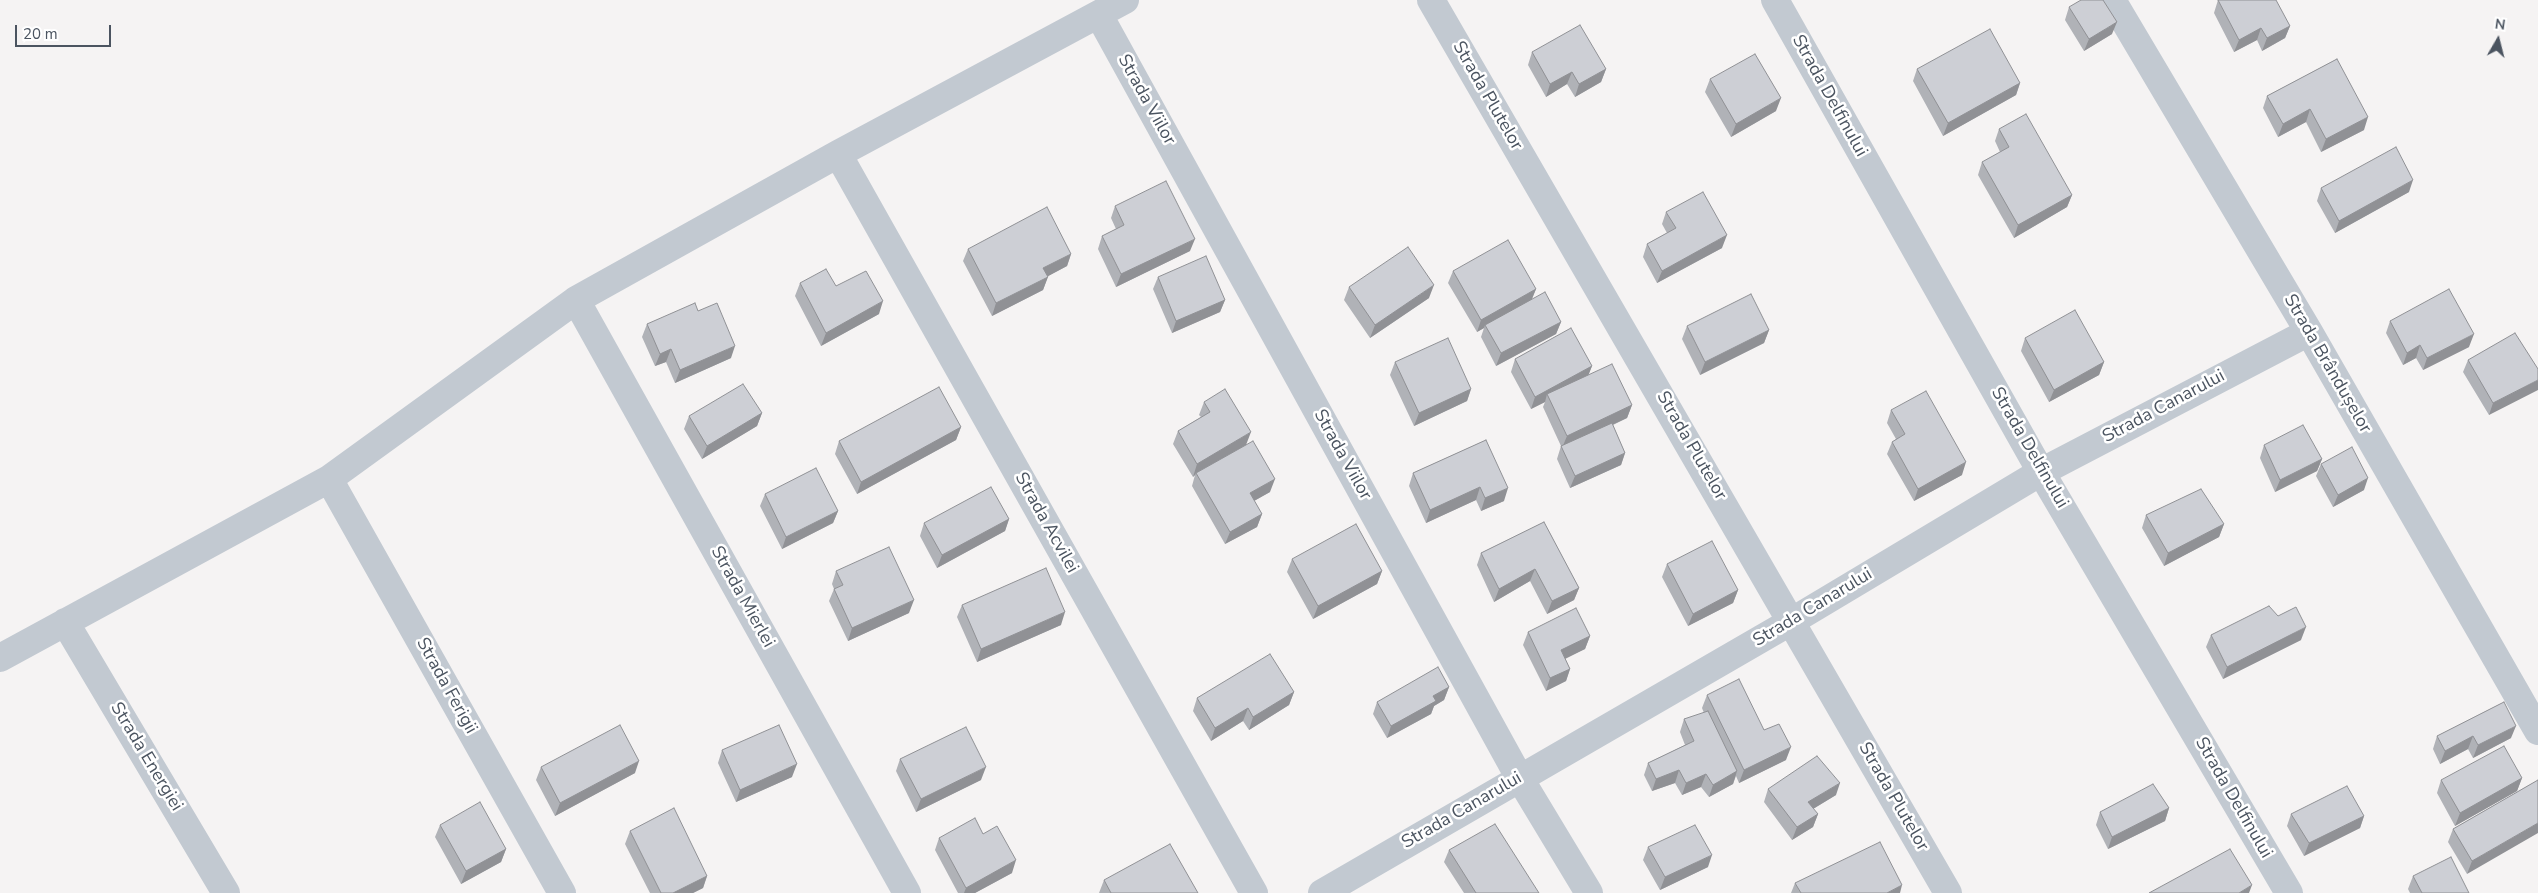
<!DOCTYPE html>
<html>
<head>
<meta charset="utf-8">
<style>
	body { margin:0 }
	#map { position:relative; width:2538px; height:893px; overflow:hidden; background:#f5f3f3; font-family:"Nunito Sans",sans-serif }
	canvas { display:block }
	.north { position:absolute; left:2473px; top:15px; width:50px; height:50px; -webkit-text-stroke:4px #fff; paint-order:stroke; rotate:8deg; font-size:14px; font-weight:700; line-height:20px; text-align:center; color:#4b5460 }
	.north::after { content:''; display:block; margin:auto; width:18px; height:22px; background:#4b5460; clip-path:polygon(50% 0,100% 100%,50% 72%,0 100%) }
	.scale { position:absolute; left:15px; top:25px; width:96px; height:22px; box-sizing:border-box; border:2px solid #4b5460; border-top:0; padding-left:6px; font-size:15px; line-height:18px; white-space:nowrap; color:#4b5460; -webkit-text-stroke:4px #fff; paint-order:stroke }
</style>
</head>
<body>
<div id="map">
<canvas width="2538" height="893"></canvas>
<div class="north">N</div>
<div class="scale">20 m</div>
</div>
<script>
const ctx = document.querySelector('canvas').getContext('2d');
ctx.lineJoin = 'round';
const shape = rows => new Path2D(rows.map(r => 'M' + r).join(''));
function stroke(path, color, width, dash) { ctx.strokeStyle = color; ctx.lineWidth = width; ctx.lineCap = dash ? 'butt' : 'round'; ctx.setLineDash(dash || []); ctx.stroke(path); }
function fill(path, color) { ctx.fillStyle = color; ctx.fill(path, 'evenodd'); }
function write(font, color, halo, rows, align = 'center') {
  ctx.font = font + ' "Nunito Sans",sans-serif'; ctx.lineWidth = 5; ctx.setLineDash([]); ctx.textBaseline = 'middle'; ctx.strokeStyle = halo; ctx.fillStyle = color; for (const [text, x, y, turn = 0] of rows) {
    ctx.save(); ctx.translate(x, y); ctx.rotate((+turn || 0) * Math.PI / 180); ctx.textAlign = isNaN(turn) ? turn : align; if (halo) ctx.strokeText(text, 0, 0); ctx.fillText(text, 0, 0); ctx.restore();
  }
}
const minor = shape([
	[1431,0,1948,893],
	[1775,0,2041,472,2289,893],
	[2112,0,2309,332,2538,731],
	[1099,15,1519,777,1589,893],
	[838,154,1254,893],
	[576,300,907,893],
	[329,479,562,893],
	[65,622,226,893],
	[0,658,329,479,576,300,838,154,1125,0],
	[1322,893,1792,621,2041,472,2309,332]
]);
const wall = shape([
	[2218,0,2290,26,2285,38,2262,51,2257,40,2234,52,2214,13],
	[2069,7,2112,34,2084,51,2065,20],
	[1532,52,1606,69,1601,82,1575,97,1567,84,1546,97,1528,65],
	[2337,59,2364,130,2321,152,2306,122,2278,137,2263,108,2267,96],
	[1917,69,2020,83,2016,95,1943,136,1913,81],
	[1710,79,1776,111,1731,137,1705,92],
	[1999,129,2072,195,2067,207,2014,238,1978,175,1982,162,2000,152,1995,141],
	[2321,188,2409,192,2335,233,2317,201],
	[1115,206,1190,251,1116,287,1098,249,1102,236,1116,229,1111,218],
	[1666,212,1722,248,1657,283,1643,257,1647,244,1667,233,1662,224],
	[968,249,1071,254,1067,266,1048,276,1043,290,992,316,963,261],
	[1453,271,1536,289,1532,299,1561,322,1556,334,1496,366,1481,337,1484,328,1477,332,1448,283],
	[1158,277,1225,300,1220,312,1172,333,1153,289],
	[800,283,836,286,879,314,821,346,795,296],
	[1349,287,1429,298,1370,338,1344,300],
	[698,311,731,358,675,383,666,362,655,366,642,337,647,324],
	[2390,321,2469,347,2423,370,2416,358,2403,365,2386,333],
	[1687,326,1769,330,1764,343,1700,375,1682,339],
	[2025,338,2104,362,2099,375,2049,402,2021,351],
	[1515,359,1592,366,1588,375,1632,405,1627,418,1613,425,1625,453,1621,465,1570,488,1557,459,1561,446,1543,407,1545,402,1531,409,1511,372],
	[2468,360,2538,369,2489,415,2463,372],
	[1395,362,1471,389,1467,401,1414,426,1390,375],
	[1204,402,1246,445,1270,492,1254,501,1262,514,1257,527,1225,544,1192,486,1195,475,1193,477,1173,444,1178,431,1201,417,1199,415],
	[1891,410,1962,475,1914,501,1887,454,1892,442,1896,439,1887,423],
	[762,413,757,426,702,459,684,429,689,416],
	[961,427,956,440,857,494,835,454,839,441],
	[1486,440,1504,501,1481,511,1476,500,1426,523,1409,486,1413,473],
	[2264,445,2322,459,2317,471,2275,492,2260,458],
	[2321,464,2364,490,2333,507,2316,476],
	[765,494,838,511,833,523,782,549,760,506],
	[2146,515,2224,524,2219,537,2164,566,2142,528],
	[1009,519,1005,531,937,568,920,536,924,523],
	[1544,522,1579,588,1574,600,1547,614,1530,581,1494,602,1477,565,1481,553],
	[1292,559,1382,571,1377,584,1313,619,1287,572],
	[1667,564,1738,590,1733,603,1688,626,1662,577],
	[836,571,909,613,848,641,829,601,834,589,832,584],
	[962,605,1061,625,977,662,957,617],
	[2278,616,2301,640,2223,679,2206,647,2211,635],
	[1528,632,1590,636,1585,649,1565,658,1570,669,1566,681,1546,691,1523,645],
	[1449,687,1444,700,1434,706,1431,714,1387,738,1373,714,1377,702],
	[1294,692,1289,705,1249,730,1243,721,1211,741,1193,711,1197,698],
	[1707,695,1764,730,1786,760,1739,783,1736,776,1733,784,1709,797,1701,787,1682,795,1675,783,1652,791,1644,775,1648,763,1685,745,1680,732,1684,719,1704,713,1702,708],
	[2504,702,2511,738,2473,758,2468,749,2440,764,2433,749,2437,736],
	[722,750,792,777,736,802,718,763],
	[900,759,981,780,916,812,896,771],
	[541,767,635,773,555,816,536,780],
	[2522,778,2517,791,2455,826,2437,793,2441,780],
	[2538,780,2467,874,2448,842,2453,829],
	[1768,789,1836,795,1813,809,1818,814,1813,827,1792,840,1764,802],
	[2169,808,2165,821,2108,849,2096,825,2100,812],
	[2291,814,2364,816,2360,828,2304,856,2287,826],
	[440,825,506,849,501,862,461,884,435,837],
	[630,831,707,876,703,888,693,893,650,893,625,844],
	[983,834,1012,873,975,893,958,893,935,850,939,838],
	[1648,847,1708,867,1660,890,1643,860],
	[1449,850,1539,893,1464,893,1444,862],
	[2413,876,2469,893,2410,893,2408,889],
	[1104,880,1198,893,1099,893],
	[1795,883,1900,893,1791,893]
]);
const shadedWall = shape([
	[2117,22,2112,34,2084,51,2089,39],
	[2290,26,2285,38,2262,51,2267,38],
	[2261,28,2257,40,2234,52,2239,40],
	[1606,69,1601,82,1575,97,1579,84],
	[1572,72,1567,84,1546,97,1550,84],
	[2020,83,2016,95,1943,136,1948,123],
	[1781,98,1776,111,1731,137,1736,124],
	[2310,109,2306,122,2278,137,2283,124],
	[2368,117,2364,130,2321,152,2326,139],
	[2413,180,2409,192,2335,233,2339,221],
	[2072,195,2067,207,2014,238,2018,225],
	[1727,235,1722,248,1657,283,1662,271],
	[1195,239,1190,251,1116,287,1121,274],
	[1071,254,1067,266,1039,281,1043,268],
	[1048,277,1043,290,992,316,996,303],
	[1434,285,1429,298,1370,338,1375,325],
	[1536,289,1531,301,1485,325,1484,328,1477,332,1481,320],
	[1225,300,1220,312,1172,333,1176,321],
	[883,301,879,314,821,346,826,333],
	[1561,322,1556,334,1496,366,1501,353],
	[1769,330,1764,343,1700,375,1705,362],
	[2474,334,2469,347,2423,370,2427,358],
	[2420,345,2416,358,2403,365,2407,353],
	[735,346,731,358,675,383,680,370],
	[671,349,666,362,655,366,660,354],
	[2104,362,2099,375,2049,402,2054,390],
	[1592,366,1587,379,1547,394,1545,402,1531,409,1535,397],
	[2538,380,2538,390,2489,415,2493,403],
	[1471,389,1467,401,1414,426,1419,413],
	[1632,405,1627,418,1562,448,1567,436],
	[762,413,757,426,702,459,707,446],
	[961,427,956,440,857,494,861,482],
	[1251,432,1246,445,1196,473,1195,475,1193,477,1197,464],
	[1625,453,1621,465,1570,488,1575,476],
	[2322,459,2317,471,2275,492,2280,480],
	[1966,462,1962,475,1914,501,1918,489],
	[2368,478,2364,490,2333,507,2338,495],
	[1275,479,1270,492,1245,506,1250,493],
	[1480,487,1476,500,1426,523,1430,510],
	[1508,488,1504,501,1481,511,1485,498],
	[838,511,833,523,782,549,786,537],
	[1262,514,1257,527,1225,544,1230,532],
	[1009,519,1005,531,937,568,942,555],
	[2224,524,2219,537,2164,566,2168,553],
	[1535,569,1530,581,1494,602,1499,589],
	[1382,571,1377,584,1313,619,1318,606],
	[1579,588,1574,600,1547,614,1552,601],
	[1738,590,1733,603,1688,626,1693,614],
	[914,600,909,613,848,641,852,628],
	[1065,612,1061,625,977,662,981,649],
	[2306,627,2301,640,2223,679,2227,667],
	[1590,636,1585,649,1557,663,1561,650],
	[1570,669,1566,681,1546,691,1550,678],
	[1449,687,1444,700,1434,706,1431,714,1387,738,1391,726,1433,696],
	[1294,692,1289,705,1249,730,1253,717],
	[1248,708,1243,721,1211,741,1215,728],
	[2516,726,2511,738,2473,758,2478,745],
	[2473,736,2468,749,2440,764,2445,751],
	[1791,747,1786,760,1739,783,1744,770],
	[639,761,635,773,555,816,560,803],
	[797,764,792,777,736,802,740,790],
	[986,767,981,780,916,812,921,799],
	[1679,770,1675,783,1652,791,1656,779],
	[1737,771,1733,784,1709,797,1713,785],
	[1706,774,1701,787,1682,795,1686,783],
	[2522,778,2517,791,2455,826,2460,813],
	[1840,783,1836,795,1803,815,1808,802],
	[2169,808,2165,821,2108,849,2112,837],
	[1818,814,1813,827,1792,840,1797,827],
	[2364,816,2360,828,2304,856,2309,843],
	[2538,823,2538,833,2467,874,2472,861],
	[506,849,501,862,461,884,466,871],
	[1712,855,1708,867,1660,890,1665,877],
	[1016,860,1012,873,975,893,964,893,966,888],
	[707,876,703,888,693,893,673,893],
	[1902,885,1900,893,1887,893],
	[2252,885,2249,893,2239,893]
]);
const building = shape([
	[2081,0,2103,0,2117,22,2089,39,2069,7,2081,0],
	[2218,0,2276,0,2290,26,2267,38,2261,28,2239,40,2218,0],
	[1580,25,1606,69,1579,84,1572,72,1550,84,1532,52,1580,25],
	[1990,29,2020,83,1948,123,1917,69,1990,29],
	[1755,54,1781,98,1736,124,1710,79,1755,54],
	[2337,59,2368,117,2326,139,2310,109,2283,124,2267,96,2337,59],
	[2026,114,2072,195,2018,225,1982,162,2009,147,1999,129,2026,114],
	[2396,147,2413,180,2339,221,2321,188,2396,147],
	[1166,181,1195,239,1121,274,1102,236,1124,225,1115,206,1166,181],
	[1703,192,1727,235,1662,271,1647,244,1676,228,1666,212,1703,192],
	[1047,207,1071,254,1043,268,1048,277,996,303,968,249,1047,207],
	[1508,240,1536,289,1481,320,1453,271,1508,240],
	[1408,247,1434,285,1375,325,1349,287,1408,247],
	[1206,256,1225,300,1176,321,1158,277,1206,256],
	[826,269,836,286,866,271,883,301,826,333,800,283,826,269],
	[2449,289,2474,334,2427,358,2420,345,2407,353,2390,321,2449,289],
	[1545,292,1561,322,1501,353,1485,325,1545,292],
	[1751,294,1769,330,1705,362,1687,326,1751,294],
	[695,303,698,311,717,303,735,346,680,370,671,349,660,354,647,324,695,303],
	[2075,310,2104,362,2054,390,2025,338,2075,310],
	[1571,328,1592,366,1535,397,1515,359,1571,328],
	[2515,333,2538,369,2538,380,2493,403,2468,360,2515,333],
	[1448,338,1471,389,1419,413,1395,362,1448,338],
	[1612,364,1632,405,1567,436,1547,394,1612,364],
	[743,384,762,413,707,446,689,416,743,384],
	[939,387,961,427,861,482,839,441,939,387],
	[1225,389,1251,432,1197,464,1178,431,1210,412,1204,402,1225,389],
	[1926,391,1966,462,1918,489,1892,442,1905,434,1891,410,1926,391],
	[1612,423,1625,453,1575,476,1561,446,1612,423],
	[2303,425,2322,459,2280,480,2264,445,2303,425],
	[1486,440,1508,488,1485,498,1480,487,1430,510,1413,473,1486,440],
	[1253,441,1275,479,1250,493,1262,514,1230,532,1196,473,1253,441],
	[2352,447,2368,478,2338,495,2321,464,2352,447],
	[816,468,838,511,786,537,765,494,816,468],
	[991,487,1009,519,942,555,924,523,991,487],
	[2201,489,2224,524,2168,553,2146,515,2201,489],
	[1544,522,1579,588,1552,601,1535,569,1499,589,1481,553,1544,522],
	[1356,524,1382,571,1318,606,1292,559,1356,524],
	[1712,541,1738,590,1693,614,1667,564,1712,541],
	[889,547,914,600,852,628,834,589,843,585,836,571,889,547],
	[1046,568,1065,612,981,649,962,605,1046,568],
	[2269,606,2278,616,2296,607,2306,627,2227,667,2211,635,2269,606],
	[1576,608,1590,636,1561,650,1570,669,1550,678,1528,632,1576,608],
	[1270,654,1294,692,1253,717,1248,708,1215,728,1197,698,1270,654],
	[1438,667,1449,687,1433,696,1436,701,1391,726,1377,702,1438,667],
	[1739,679,1764,730,1779,724,1791,747,1744,770,1707,695,1739,679],
	[2504,702,2516,726,2478,745,2473,736,2445,751,2437,736,2504,702],
	[1708,711,1737,771,1713,785,1706,774,1686,783,1679,770,1656,779,1648,763,1694,741,1684,719,1708,711],
	[620,725,639,761,560,803,541,767,620,725],
	[779,725,797,764,740,790,722,750,779,725],
	[966,727,986,767,921,799,900,759,966,727],
	[2504,746,2522,778,2460,813,2441,780,2504,746],
	[1817,756,1840,783,1808,802,1818,814,1797,827,1768,789,1817,756],
	[2538,780,2538,823,2472,861,2453,829,2538,780],
	[2153,784,2169,808,2112,837,2100,812,2153,784],
	[2347,786,2364,816,2309,843,2291,814,2347,786],
	[480,802,506,849,466,871,440,825,480,802],
	[674,808,707,876,673,893,661,893,630,831,674,808],
	[975,818,983,834,997,826,1016,860,966,888,939,838,975,818],
	[1495,824,1539,893,1476,893,1449,850,1495,824],
	[1695,825,1712,855,1665,877,1648,847,1695,825],
	[1880,842,1902,885,1887,893,1801,893,1795,883,1880,842],
	[1170,844,1198,893,1111,893,1104,880,1170,844],
	[2230,849,2252,885,2239,893,2149,893,2230,849],
	[2451,857,2469,893,2422,893,2413,876,2451,857]
]);
const streetNames = [
	["Strada Plutelor",1487,96,60],
	["Strada Delfinului",1829,96,61],
	["Strada Viilor",1146,100,61],
	["Strada Brândușelor",2327,364,60],
	["Strada Canarului",2164,407,-28],
	["Strada Plutelor",1691,446,60],
	["Strada Delfinului",2029,448,60],
	["Strada Viilor",1342,455,61],
	["Strada Acvilei",1046,523,61],
	["Strada Mierlei",742,597,61],
	["Strada Canarului",1813,608,-31],
	["Strada Ferigii",446,686,61],
	["Strada Energiei",146,757,59],
	["Strada Plutelor",1893,797,60],
	["Strada Delfinului",2233,798,60],
	["Strada Canarului",1462,811,-30]
];
stroke(minor, '#c2c9d1', 28);
fill(wall, '#b0b2b7');
fill(shadedWall, '#909195');
fill(building, '#cdcfd5');
stroke(building, '#909195', 1);
write('18px', '#4b5460', '#fff', streetNames);
</script>
</body>
</html>
